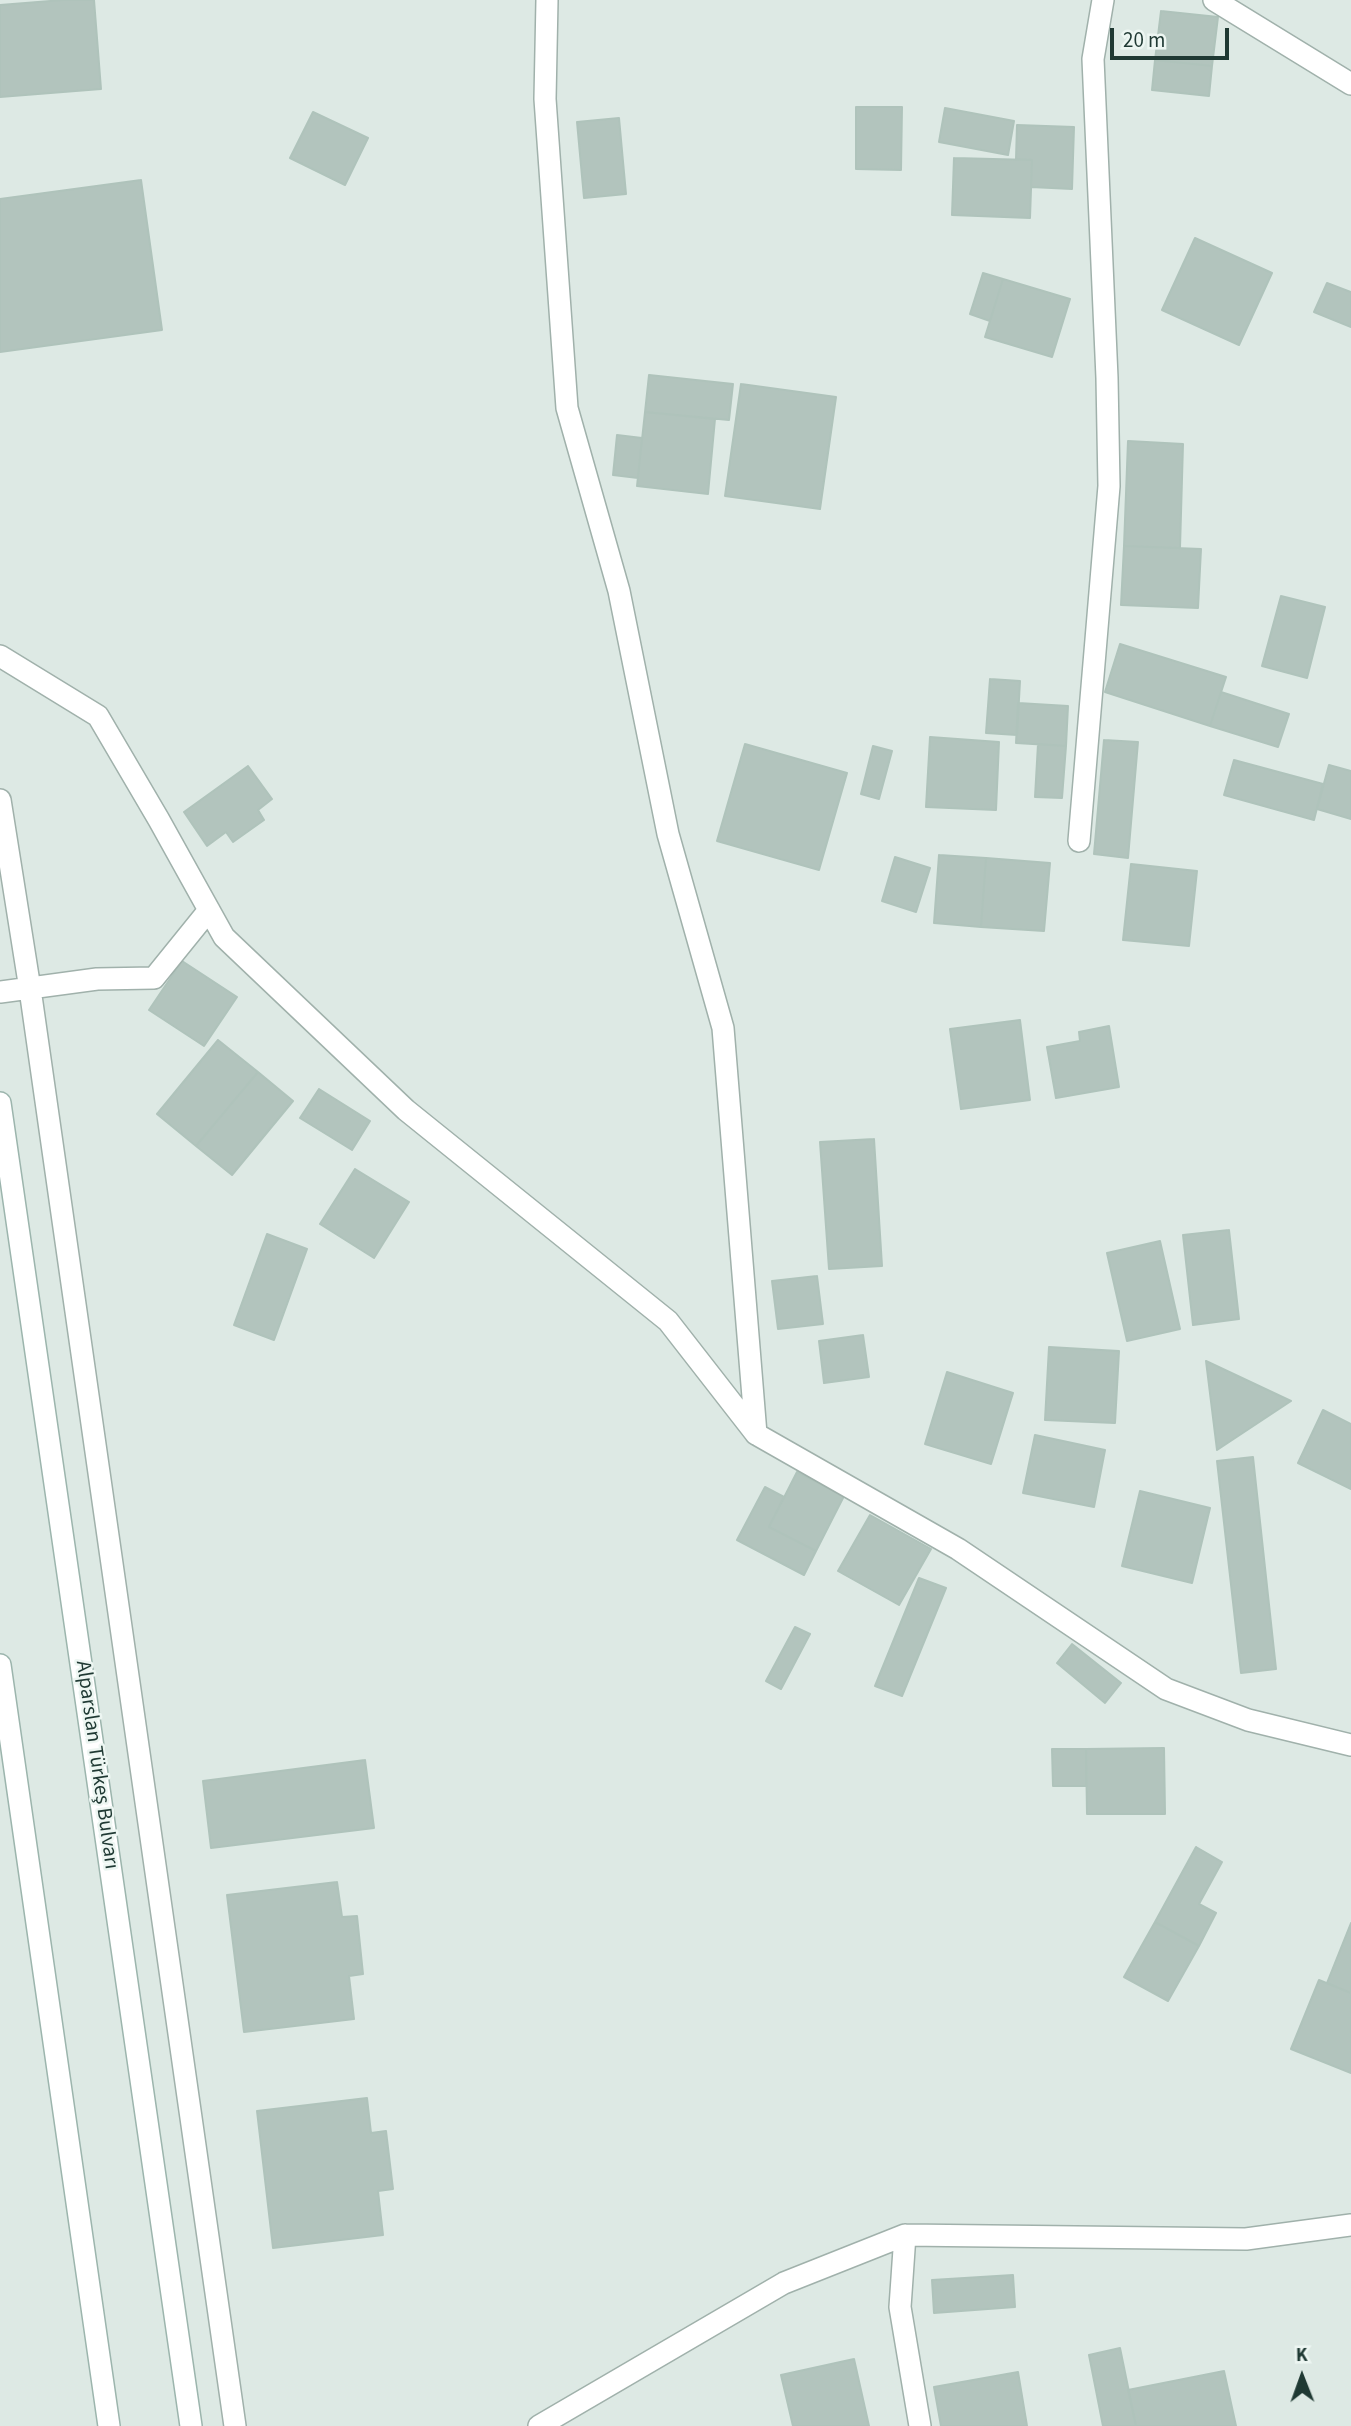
<!DOCTYPE html>
<html>
<head>
<meta charset="utf-8">
<style>
	body { margin:0 }
	#map { position:relative; width:1351px; height:2426px; overflow:hidden; background:#dde9e4; font-family:"Source Sans 3",sans-serif }
	canvas { display:block }
	.north { position:absolute; left:1267px; top:2342px; width:70px; height:70px; -webkit-text-stroke:5px #edf6f2; paint-order:stroke; rotate:359deg; font-size:19px; font-weight:700; line-height:28px; text-align:center; color:#1f3933 }
	.north::after { content:''; display:block; margin:auto; width:24px; height:32px; background:#1f3933; clip-path:polygon(50% 0,100% 100%,50% 72%,0 100%) }
	.scale { position:absolute; left:1110px; top:28px; width:119px; height:32px; box-sizing:border-box; border:4px solid #1f3933; border-top:0; padding-left:9px; font-size:21px; line-height:24px; white-space:nowrap; color:#1f3933; -webkit-text-stroke:5px #edf6f2; paint-order:stroke }
</style>
</head>
<body>
<div id="map">
<canvas width="1351" height="2426"></canvas>
<div class="north">K</div>
<div class="scale">20 m</div>
</div>
<script>
const ctx = document.querySelector('canvas').getContext('2d');
ctx.lineJoin = 'round';
function fill(path, color) { ctx.fillStyle = color; ctx.fill(path, 'evenodd'); }
const shape = rows => new Path2D(rows.map(r => 'M' + r).join(''));
function stroke(path, color, width, dash) { ctx.strokeStyle = color; ctx.lineWidth = width; ctx.lineCap = dash ? 'butt' : 'round'; ctx.setLineDash(dash || []); ctx.stroke(path); }
function write(font, color, halo, rows, align = 'center') {
  ctx.font = font + ' "Source Sans 3",sans-serif'; ctx.lineWidth = 5; ctx.setLineDash([]); ctx.textBaseline = 'middle'; ctx.strokeStyle = halo; ctx.fillStyle = color; for (const [text, x, y, turn = 0] of rows) {
    ctx.save(); ctx.translate(x, y); ctx.rotate((+turn || 0) * Math.PI / 180); ctx.textAlign = isNaN(turn) ? turn : align; if (halo) ctx.strokeText(text, 0, 0); ctx.fillText(text, 0, 0); ctx.restore();
  }
}
const building = shape([
	[63,0,94,0,101,89,0,97,0,5,63,0],
	[1161,11,1218,17,1212,66,1155,60,1161,11],
	[1155,60,1212,66,1209,96,1152,90,1155,60],
	[856,107,902,107,901,170,856,169,856,107],
	[945,108,1014,121,1008,155,939,142,945,108],
	[313,112,368,138,345,185,290,158,313,112],
	[619,118,626,194,584,198,577,122,619,118],
	[1017,125,1074,127,1072,189,1031,187,1032,160,1016,159,1017,125],
	[954,158,1032,160,1030,218,952,215,954,158],
	[141,180,162,330,0,352,0,199,141,180],
	[1195,238,1272,273,1239,345,1162,310,1195,238],
	[983,273,1003,279,990,321,970,314,983,273],
	[1003,279,1070,299,1052,357,985,337,1003,279],
	[1327,283,1351,292,1351,327,1314,312,1327,283],
	[649,375,733,384,729,420,645,412,649,375],
	[741,384,836,397,820,509,725,496,741,384],
	[645,412,715,419,708,494,637,486,645,412],
	[617,435,642,438,638,478,613,475,617,435],
	[1128,441,1183,444,1180,548,1124,546,1128,441],
	[1124,546,1201,549,1198,608,1121,605,1124,546],
	[1281,596,1325,607,1307,678,1262,666,1281,596],
	[1120,644,1226,677,1210,726,1105,692,1120,644],
	[990,679,1020,681,1017,735,986,733,990,679],
	[1221,692,1289,714,1278,747,1210,726,1221,692],
	[1018,703,1068,706,1066,746,1016,743,1018,703],
	[930,737,999,742,996,810,926,807,930,737],
	[1104,740,1138,742,1128,858,1094,854,1104,740],
	[745,744,847,773,819,870,717,841,745,744],
	[1038,744,1066,746,1062,798,1035,797,1038,744],
	[873,746,892,751,879,799,861,794,873,746],
	[1234,760,1323,784,1314,820,1224,795,1234,760],
	[1329,765,1351,771,1351,819,1317,809,1329,765],
	[248,766,272,799,258,810,264,820,233,842,226,832,207,846,184,812,248,766],
	[939,855,986,858,981,927,934,923,939,855],
	[895,857,930,868,916,912,882,901,895,857],
	[986,858,1050,863,1044,931,981,927,986,858],
	[1131,864,1197,871,1189,946,1123,940,1131,864],
	[182,961,237,997,204,1046,149,1010,182,961],
	[1020,1020,1030,1100,961,1109,950,1029,1020,1020],
	[1109,1026,1119,1087,1056,1098,1047,1047,1080,1041,1079,1032,1109,1026],
	[218,1040,258,1072,196,1146,157,1114,218,1040],
	[258,1072,293,1101,232,1175,196,1146,258,1072],
	[319,1089,370,1121,352,1150,300,1118,319,1089],
	[874,1139,882,1266,829,1269,820,1142,874,1139],
	[355,1169,409,1202,374,1258,320,1224,355,1169],
	[1229,1230,1239,1319,1193,1325,1183,1235,1229,1230],
	[267,1234,307,1249,274,1340,234,1325,267,1234],
	[1160,1241,1180,1329,1127,1341,1107,1253,1160,1241],
	[817,1276,823,1324,778,1329,772,1281,817,1276],
	[863,1335,869,1377,824,1383,819,1341,863,1335],
	[1049,1347,1119,1351,1115,1423,1045,1420,1049,1347],
	[1206,1361,1291,1401,1217,1450,1206,1361],
	[947,1372,1013,1393,991,1464,925,1444,947,1372],
	[1323,1410,1351,1424,1351,1489,1298,1463,1323,1410],
	[1035,1435,1105,1450,1094,1507,1023,1493,1035,1435],
	[1253,1457,1276,1669,1241,1673,1217,1461,1253,1457],
	[797,1472,844,1496,816,1551,769,1527,797,1472],
	[765,1487,784,1497,769,1527,816,1551,804,1575,737,1540,765,1487],
	[1140,1491,1210,1508,1192,1583,1122,1566,1140,1491],
	[870,1515,931,1549,899,1605,838,1571,870,1515],
	[919,1578,946,1588,902,1696,875,1686,919,1578],
	[795,1627,810,1634,781,1689,766,1681,795,1627],
	[1072,1644,1121,1683,1105,1703,1057,1663,1072,1644],
	[1164,1748,1165,1814,1087,1814,1086,1749,1164,1748],
	[1052,1749,1086,1749,1086,1786,1053,1786,1052,1749],
	[365,1760,374,1828,211,1848,203,1781,365,1760],
	[1196,1847,1222,1862,1199,1904,1216,1913,1199,1946,1155,1922,1196,1847],
	[337,1882,342,1917,357,1916,363,1974,349,1976,354,2019,244,2032,227,1895,337,1882],
	[1155,1922,1199,1946,1168,2001,1124,1977,1155,1922],
	[1351,1923,1351,1993,1327,1983,1351,1923],
	[1319,1980,1351,1993,1351,2073,1291,2049,1319,1980],
	[367,2098,371,2133,386,2131,393,2189,378,2191,383,2235,273,2248,257,2111,367,2098],
	[1013,2275,1015,2307,934,2313,932,2280,1013,2275],
	[1120,2348,1136,2426,1103,2426,1089,2355,1120,2348],
	[854,2359,869,2426,793,2426,781,2375,854,2359],
	[1224,2371,1236,2426,1136,2426,1128,2390,1224,2371],
	[1018,2372,1027,2426,941,2426,934,2387,1018,2372]
]);
const minor = shape([
	[547,0,545,99,567,408,619,591,668,834,723,1028,756,1434],
	[1214,0,1351,84],
	[0,656,98,716,159,820,224,937,406,1110,668,1321,756,1434,958,1549,1166,1689,1248,1720,1351,1745],
	[0,800,30,989,235,2426],
	[1079,841,1109,486,1107,378,1093,59,1103,0],
	[0,992,97,979,154,978,209,910],
	[905,2235,900,2307,920,2426],
	[539,2426,784,2283,905,2235,1246,2239,1351,2225]
]);
const secondary = shape([
	[0,1103,191,2426],
	[0,1665,109,2426]
]);
const streetNames = [
	["Alparslan Türkeş Bulvarı",96,1765,82]
];
fill(building, '#b2c4bd');
stroke(building, '#afc3bb', 2);
stroke(minor, '#a0b1ab', 24);
stroke(secondary, '#9cb5ad', 24);
stroke(minor, '#fff', 21);
stroke(secondary, '#fff', 21);
write('21px', '#1f3933', '#edf6f2', streetNames);
</script>
</body>
</html>
